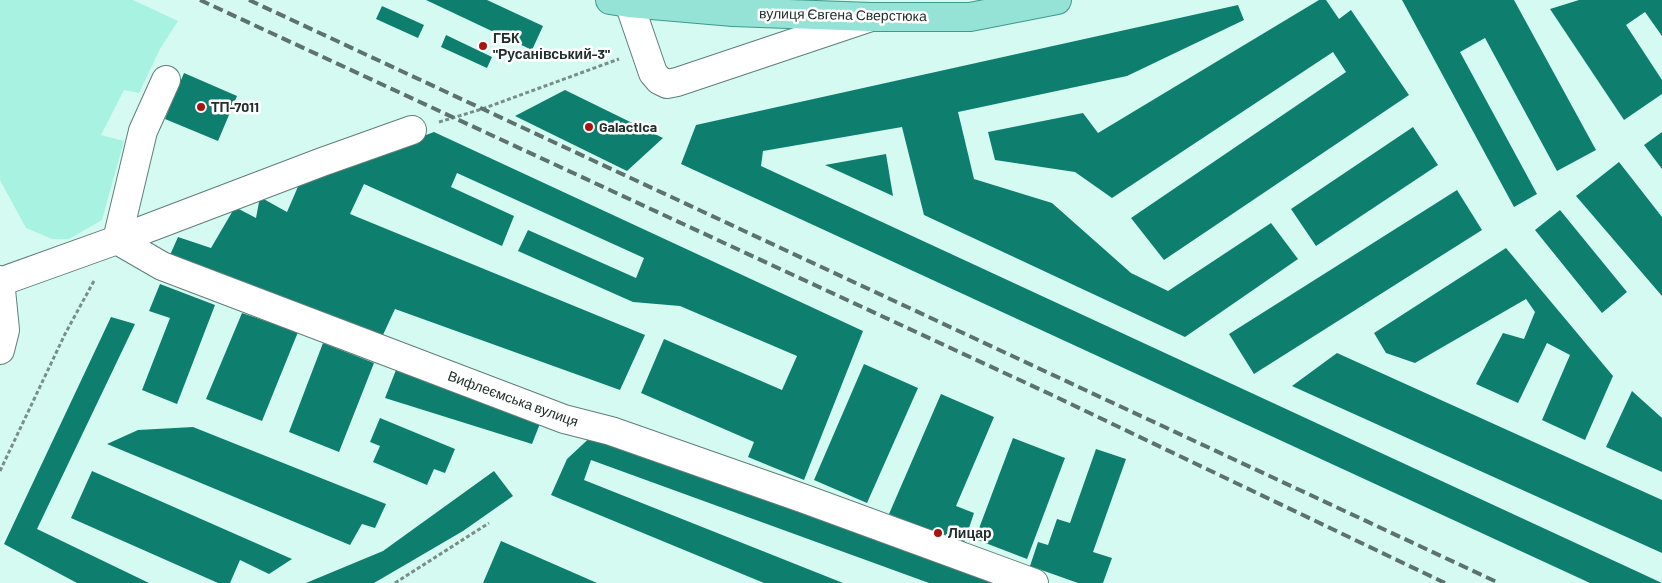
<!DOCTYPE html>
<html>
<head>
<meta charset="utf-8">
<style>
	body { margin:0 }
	canvas { display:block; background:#d5faf1 }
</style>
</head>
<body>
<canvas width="1662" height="583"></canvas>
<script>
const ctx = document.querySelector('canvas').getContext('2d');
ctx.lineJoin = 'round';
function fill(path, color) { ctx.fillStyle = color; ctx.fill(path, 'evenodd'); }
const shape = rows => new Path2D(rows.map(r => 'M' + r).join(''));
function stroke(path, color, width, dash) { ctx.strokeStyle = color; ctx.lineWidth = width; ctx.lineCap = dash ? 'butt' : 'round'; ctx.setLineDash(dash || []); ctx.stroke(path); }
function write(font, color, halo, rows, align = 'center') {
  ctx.font = font + ' Barlow,sans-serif'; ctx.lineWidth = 5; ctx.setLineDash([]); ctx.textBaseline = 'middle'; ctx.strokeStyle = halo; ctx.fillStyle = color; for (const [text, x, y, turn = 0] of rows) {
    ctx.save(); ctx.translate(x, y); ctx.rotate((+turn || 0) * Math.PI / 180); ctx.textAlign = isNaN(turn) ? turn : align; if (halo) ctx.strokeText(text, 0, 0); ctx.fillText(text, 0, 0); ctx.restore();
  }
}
const green = shape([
	[0,0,133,0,178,21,160,49,139,93,124,90,101,135,124,141,102,220,69,239,52,239,26,228,0,180]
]);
const building = shape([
	[426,0,487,0,543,26,532,50],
	[1319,0,1326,0,1339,19,1351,10,1409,95,1164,260,1131,218,1346,72,1333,52,1112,198,1075,172,995,160,988,132,1083,113,1098,133],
	[1402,0,1514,0,1596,150,1557,171,1485,38,1460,52,1537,194,1514,207],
	[1579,0,1662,0,1662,36,1645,12,1626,25,1662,80,1662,94,1624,120,1550,9],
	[1238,5,1244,20,1127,76,958,112,974,179,1052,203,1131,273,1168,291,1271,223,1298,259,1185,337,924,215,902,127,763,151,761,166,1662,583,1590,583,681,164,696,125],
	[382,6,424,25,418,38,376,19],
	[446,35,492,57,487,68,441,47],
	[184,73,237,96,218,141,165,119],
	[565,90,663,138,627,171,515,116],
	[1413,127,1438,165,1316,246,1291,209],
	[434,132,863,331,804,480,748,457,754,442,641,393,664,339,782,390,797,356,680,306,633,302,518,251,528,230,636,278,644,258,457,173,451,187,514,216,502,246,364,184,350,214,645,335,620,390,395,309,382,337,170,255,178,237,211,248,235,207,256,218,260,197,287,212,300,182],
	[1662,132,1662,169,1644,145],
	[886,154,893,196,825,165],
	[1619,162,1662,217,1662,296,1576,196],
	[1457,190,1482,230,1254,374,1229,334],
	[1560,210,1627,292,1602,313,1535,230],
	[1506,248,1613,376,1585,440,1542,420,1570,355,1547,343,1518,403,1476,384,1503,333,1524,339,1535,312,1526,299,1415,363,1386,353,1374,333],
	[160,284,215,305,177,404,142,390,170,318,149,311],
	[242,313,298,332,262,421,206,399],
	[111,317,135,324,37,529,149,583,77,583,4,544],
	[323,343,374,363,339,452,289,432],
	[1337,353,1662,500,1662,553,1292,386],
	[864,364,918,388,867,503,814,480],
	[396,370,541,421,532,444,385,398],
	[1632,391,1662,418,1662,472,1606,447],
	[941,394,994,417,956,506,974,513,964,543,917,526,889,514],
	[380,418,455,449,445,473,434,469,427,485,373,462,380,446,370,442],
	[193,427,386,504,375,528,362,524,350,545,107,444,138,430],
	[596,432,1005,583,929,583,591,460,584,480,843,583,764,583,551,495,567,459],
	[1013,438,1065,458,1027,559,975,539],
	[1096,449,1126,459,1093,552,1112,558,1103,583,1078,583,1030,566,1038,542,1048,545,1057,519,1070,523],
	[92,471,292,559,269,574,240,560,230,583,218,583,71,518],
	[494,471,513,496,463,531,374,583,306,583,383,551],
	[501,541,597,583,483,583]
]);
const path = shape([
	[439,122,482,109,619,59],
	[0,471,65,334,95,279],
	[395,583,489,523]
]);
const minor = shape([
	[629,3,653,73,659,80,667,84,677,82,871,17],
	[117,240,322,162,412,130],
	[117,240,143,131,166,80],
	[0,280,5,330,0,350],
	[0,282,117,240,162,266,564,419,611,431,802,498,1034,583]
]);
const major = shape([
	[610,0,629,3,733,12,871,17,970,17,1057,0]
]);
const rail = shape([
	[200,0,1052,395,1445,583],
	[249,0,1499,583]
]);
const markers = [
	[483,46,5,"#a81510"],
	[201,107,5,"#a81510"],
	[589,127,5,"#a81510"],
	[938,533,5,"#a81510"]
];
const streetNames = [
	["вулиця Євгена Сверстюка",843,15,1],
	["Вифлеємська вулиця",513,399,20]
];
const poiNames = [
	["ГБК",493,38],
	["\"Русанівський-3\"",493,54],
	["ТП-7011",211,107],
	["Galactica",599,127],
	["Лицар",948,533]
];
fill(green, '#a8f2e1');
fill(building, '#0e7f6f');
stroke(minor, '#5f7f78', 30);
stroke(major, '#3f9989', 30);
stroke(path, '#768f89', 3, [4, 2.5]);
stroke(minor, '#fff', 28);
stroke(major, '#95e3d6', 28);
stroke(rail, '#5d726d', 4, [10, 5]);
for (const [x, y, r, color] of markers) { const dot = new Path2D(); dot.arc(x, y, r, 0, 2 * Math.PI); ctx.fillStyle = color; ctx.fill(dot); stroke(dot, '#fff', 2); }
write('14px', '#22302d', '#fff', streetNames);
write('bold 14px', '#22302d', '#fff', poiNames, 'left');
</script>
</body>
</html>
